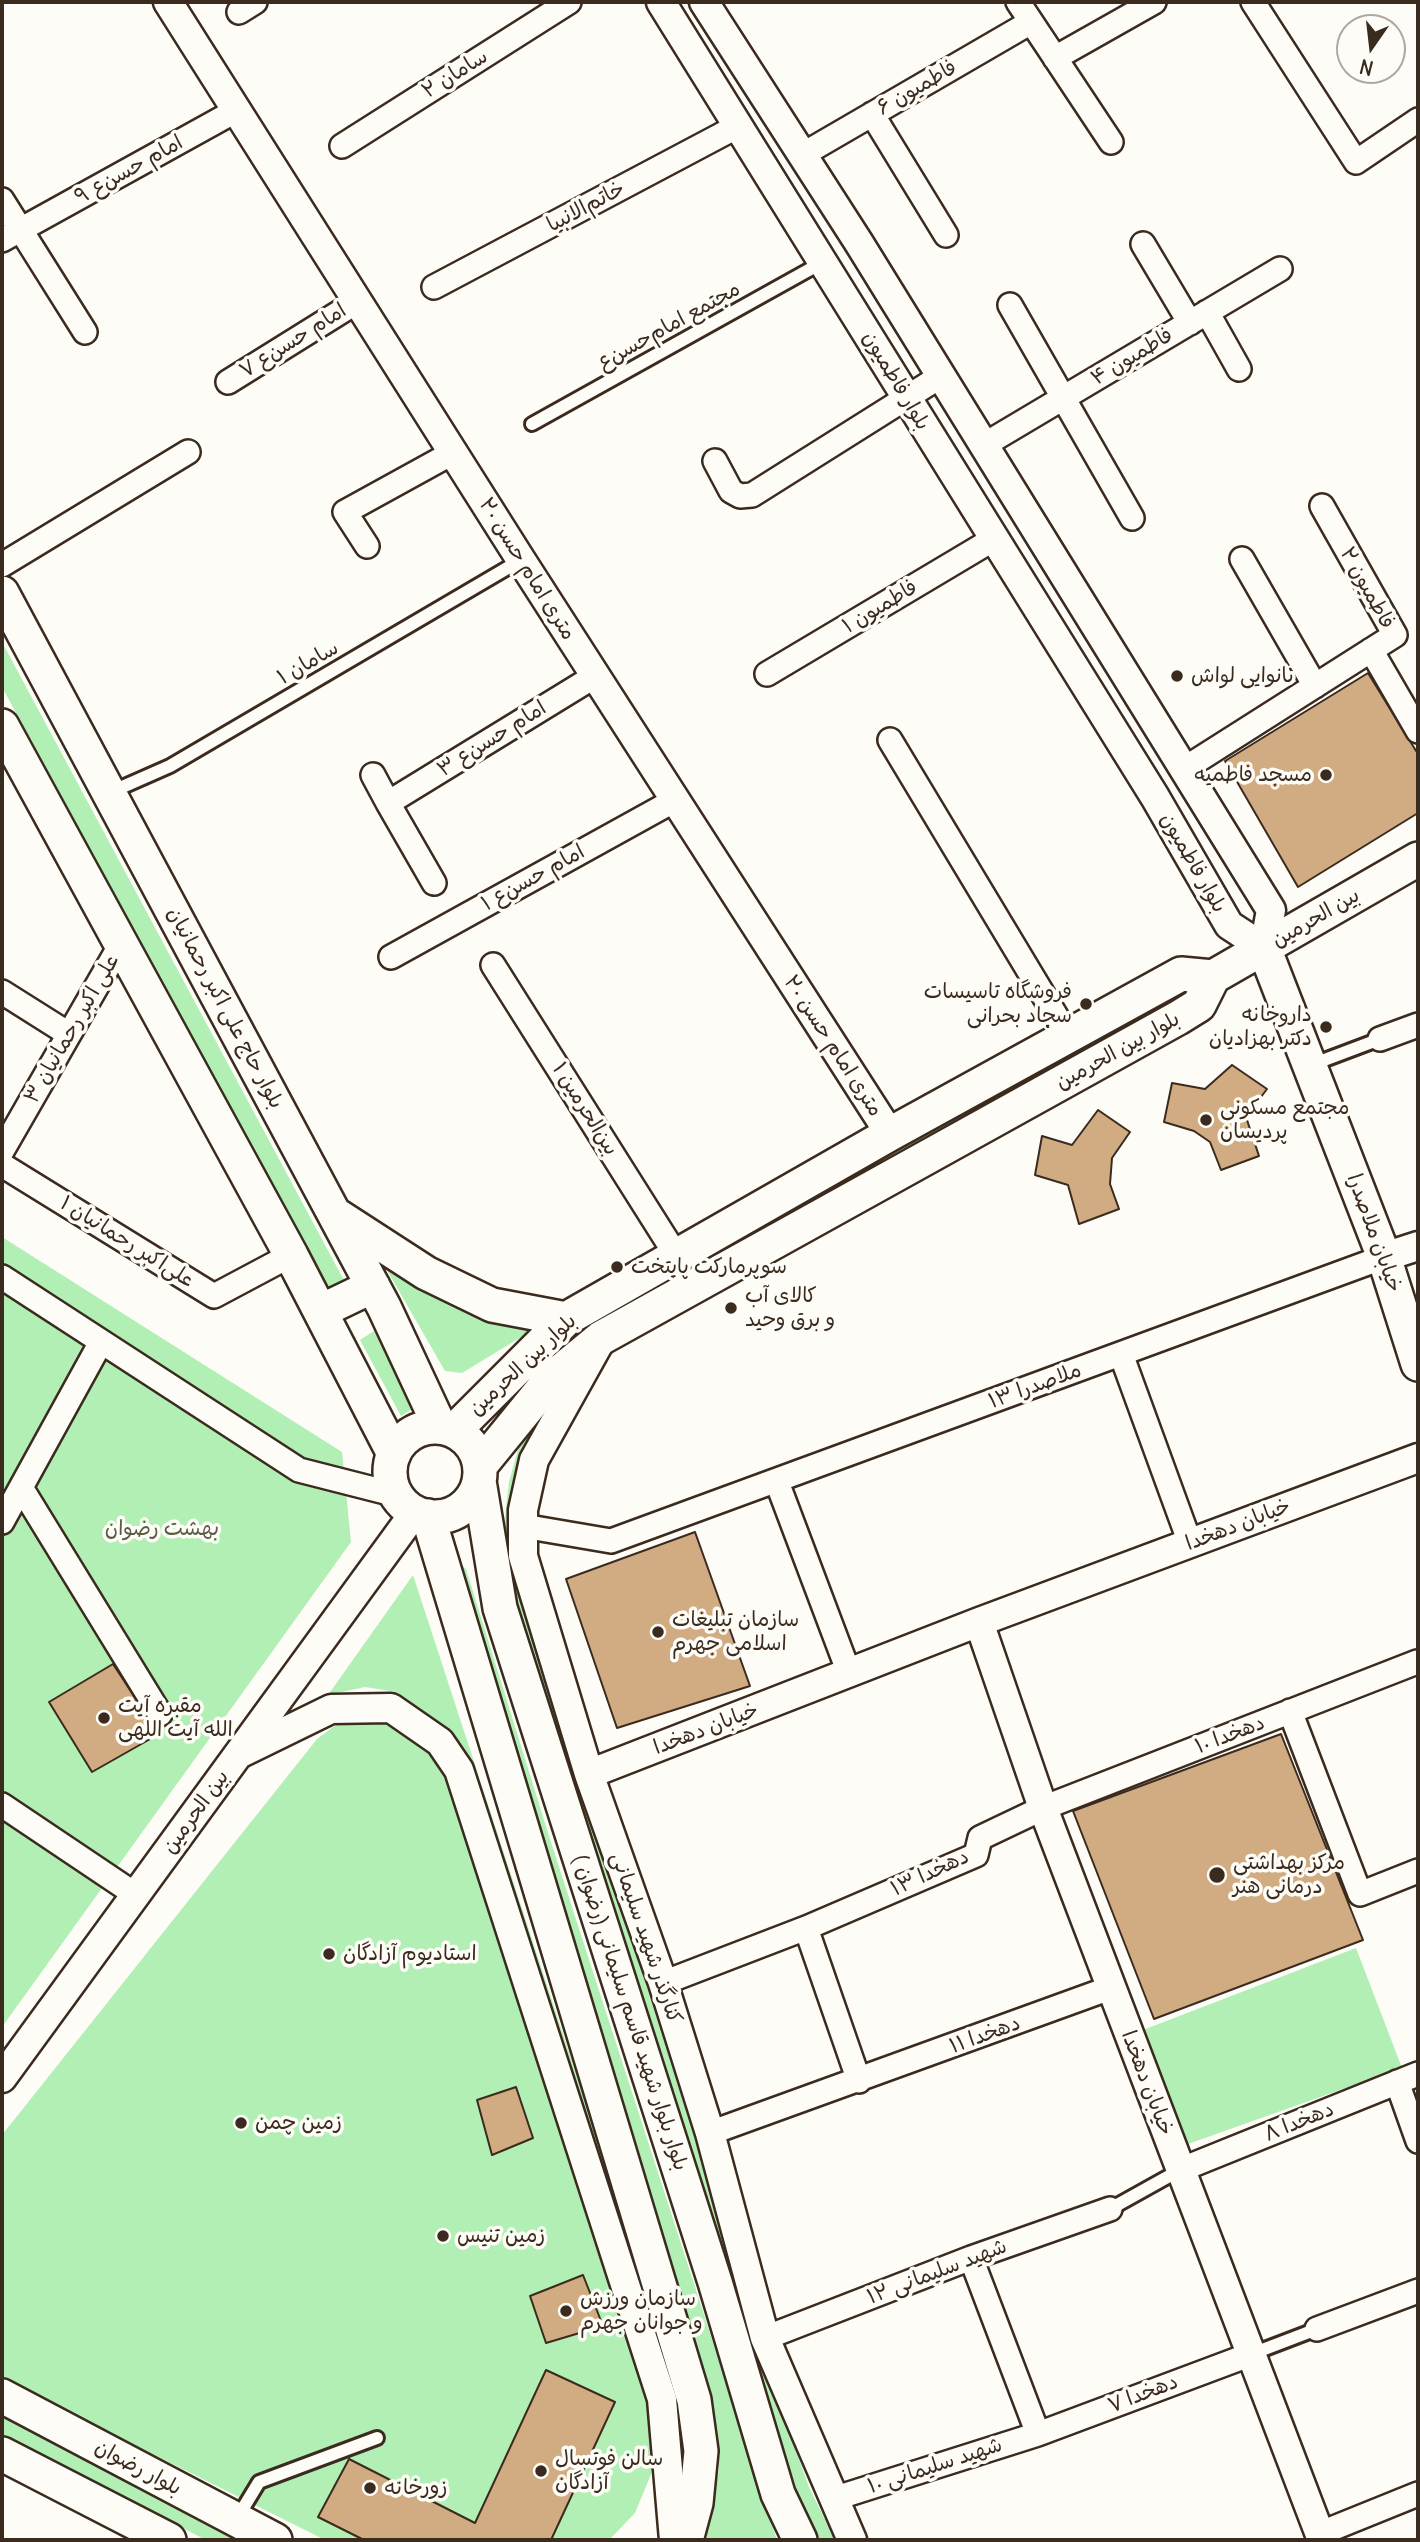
<!DOCTYPE html>
<html>
<head>
<meta charset="utf-8">
<style>
	body { margin:0 }
	#map { position:relative; width:1420px; height:2542px; overflow:hidden; background:#fdfcf7; font-family:Delius,sans-serif }
	canvas { display:block }
	.frame { position:absolute; inset:0; border:4px solid #3b2a1e; pointer-events:none }
	.north { position:absolute; left:1336px; top:14px; width:70px; height:70px; box-sizing:border-box; background:#fdfcf7; border:2px solid #afa8a0; border-radius:50%; rotate:194deg; font-size:19px; font-weight:700; line-height:28px; text-align:center; color:#3b2a1e }
	.north::after { content:''; display:block; margin:auto; width:24px; height:32px; background:#3b2a1e; clip-path:polygon(50% 0,100% 100%,50% 72%,0 100%) }
</style>
</head>
<body>
<div id="map">
<canvas width="1420" height="2542"></canvas>
<div class="frame"></div>
<div class="north">N</div>
</div>
<script>
const ctx = document.querySelector('canvas').getContext('2d');
ctx.lineJoin = 'round';
function fill(path, color) { ctx.fillStyle = color; ctx.fill(path, 'evenodd'); }
const shape = rows => new Path2D(rows.map(r => 'M' + r).join(''));
function stroke(path, color, width, dash) { ctx.strokeStyle = color; ctx.lineWidth = width; ctx.lineCap = dash ? 'butt' : 'round'; ctx.setLineDash(dash || []); ctx.stroke(path); }
function write(font, color, halo, rows, align = 'center') {
  ctx.font = font + ' Delius,"Playpen Sans Arabic",sans-serif'; ctx.lineWidth = 7; ctx.setLineDash([]); ctx.textBaseline = 'middle'; ctx.strokeStyle = halo; ctx.fillStyle = color; for (const [text, x, y, turn = 0] of rows) {
    ctx.save(); ctx.translate(x, y); ctx.rotate((+turn || 0) * Math.PI / 180); ctx.textAlign = isNaN(turn) ? turn : align; if (halo) ctx.strokeText(text, 0, 0); ctx.fillText(text, 0, 0); ctx.restore();
  }
}
const green = shape([
	[2,642,347,1286,329,1289,2,687],
	[1179,989,1187,992,1187,1001,669,1290,649,1291,662,1275],
	[2,1237,342,1452,351,1542,2,2027],
	[380,1258,536,1328,462,1373,445,1371],
	[374,1331,416,1407,401,1416,360,1340],
	[564,1375,515,1516,573,1752,771,2382,809,2487,835,2540,818,2540,786,2464,643,2015,507,1571,504,1526,509,1482,519,1446,537,1413],
	[457,1560,466,1569,549,1836,777,2540,699,2540,713,2499,719,2469,715,2422,529,1822],
	[413,1575,680,2392,689,2505,673,2444,445,1734,397,1692,365,1687,328,1695],
	[345,1718,387,1722,437,1749,659,2402,657,2460,635,2513,609,2540,325,2540,2,2379,2,2135,317,1739],
	[1356,1948,1402,2068,1188,2144,1143,2030],
	[2,2416,245,2540,206,2540,2,2436]
]);
const building = shape([
	[1368,673,1418,754,1418,813,1298,887,1225,761,1368,673],
	[1232,1065,1267,1089,1246,1117,1259,1156,1221,1170,1210,1142,1194,1131,1164,1122,1172,1083,1205,1089,1232,1065],
	[1098,1110,1130,1132,1112,1158,1110,1184,1119,1209,1079,1224,1068,1185,1035,1175,1042,1136,1072,1145,1098,1110],
	[695,1532,750,1686,617,1728,566,1579,695,1532],
	[113,1664,159,1734,92,1772,49,1702,113,1664],
	[1281,1734,1363,1940,1154,2019,1073,1811,1281,1734],
	[516,2087,533,2138,492,2155,477,2100,516,2087],
	[583,2275,603,2326,546,2343,530,2296,583,2275],
	[546,2370,615,2402,551,2540,364,2540,318,2517,349,2459,475,2523,546,2370]
]);
const service = shape([
	[532,424,823,262],
	[111,792,170,766,521,560],
	[1311,1065,1380,1039],
	[1110,2209,1180,2170],
	[1249,2355,1317,2329],
	[236,2520,259,2482,377,2438]
]);
const minor = shape([
	[1018,2,1111,142],
	[1253,2,1356,162,1418,120],
	[239,12,255,2],
	[1055,58,1154,2],
	[872,114,946,235],
	[342,146,569,2],
	[802,155,1031,22],
	[2,200,85,332],
	[2,240,237,110],
	[1143,244,1190,323],
	[434,287,738,126],
	[1010,305,1132,518],
	[1207,312,1239,369],
	[228,382,358,301],
	[984,445,1280,269],
	[715,461,731,491,740,496,752,495,941,376],
	[367,546,345,512,454,452],
	[1242,559,1315,686],
	[2,565,188,452],
	[1371,650,1418,731],
	[767,674,992,540],
	[890,740,1068,1036],
	[1184,769,1395,635,1322,506],
	[373,775,388,803],
	[434,883,388,803,595,676],
	[391,957,675,800],
	[493,965,676,1255],
	[2,992,67,1033],
	[1380,1039,1418,1025],
	[2,1151,121,944],
	[2,1165,214,1296,291,1255],
	[2,1277,299,1470,397,1495],
	[1121,1354,1190,1543],
	[777,1482,849,1673],
	[22,1489,160,1714],
	[2,1522,101,1342],
	[523,1526,611,1541,1384,1257],
	[1290,1711,1360,1894,1418,1871],
	[2,1805,136,1895],
	[806,1928,859,2081],
	[663,1983,806,1928,976,1855,980,1838,1043,1808,1417,1662],
	[1397,2082,1418,2141],
	[710,2133,1110,1988],
	[1180,2170,1418,2074],
	[971,2258,1038,2434],
	[1317,2329,1418,2291],
	[765,2338,971,2258,1110,2209],
	[833,2499,1038,2434,1249,2355],
	[1319,2534,1418,2494]
]);
const tertiary = shape([
	[168,2,521,560,890,1134],
	[661,2,1155,797,1229,925,1264,948,1271,910,859,243,704,2],
	[1384,1257,1418,1246],
	[598,1345,534,1460,523,1510,523,1556,589,1774,663,1983,710,2133,765,2338,852,2540],
	[979,1622,1043,1808,1322,2540],
	[239,1754,331,1709,391,1708,440,1742,459,1770,662,2399,674,2540],
	[589,1774,979,1622,1418,1458],
	[2,2078,415,1512]
]);
const secondary = shape([
	[2,593,384,1307,440,1427],
	[2,726,291,1255,394,1454],
	[1264,948,1384,1257,1418,1364],
	[1213,977,1418,859],
	[338,1216,426,1273,492,1305,566,1319],
	[321,1311,373,1286],
	'390 1472a45 45 0 1 1 90 0a45 45 0 1 1-90 0Z',
	[454,1431,566,1319,890,1134,1181,974,1213,977],
	[480,1466,550,1380,601,1338,1178,1018,1199,1005,1213,977],
	[479,1481,500,1608,715,2282,778,2494,800,2540],
	[428,1516,694,2400,701,2451,696,2503,686,2540],
	[2,2396,275,2540],
	[2,2454,169,2540]
]);
const markers = [
	[1177,676,7,"#3b2a1e"],
	[1326,775,7,"#3b2a1e"],
	[1086,1004,7,"#3b2a1e"],
	[1326,1027,7,"#3b2a1e"],
	[1206,1120,7,"#3b2a1e"],
	[617,1267,7,"#3b2a1e"],
	[731,1308,7,"#3b2a1e"],
	[658,1632,7,"#3b2a1e"],
	[104,1718,7,"#3b2a1e"],
	[1217,1875,9,"#3b2a1e"],
	[329,1954,7,"#3b2a1e"],
	[241,2123,7,"#3b2a1e"],
	[443,2236,7,"#3b2a1e"],
	[566,2311,7,"#3b2a1e"],
	[541,2471,7,"#3b2a1e"],
	[370,2488,7,"#3b2a1e"]
];
const streetNames = [
	["سامان ۲",455,74,-32],
	["فاطمیون ۶",917,88,-30],
	["امام حسن‌ع ۹",129,170,-29],
	["خاتم‌الانبیا",586,207,-28],
	["مجتمع امام‌حسن‌ع",669,326,-29],
	["امام حسن‌ع ۷",293,341,-32],
	["فاطمیون ۴",1132,357,-31],
	["بلوار فاطمیون",896,381,59],
	["۲۰ متری امام حسن",527,569,58],
	["فاطمیون ۲",1367,588,61],
	["فاطمیون ۱",880,607,-31],
	["سامان ۱",308,663,-30],
	["امام حسن‌ع ۳",492,739,-32],
	["بلوار فاطمیون",1193,863,60],
	["امام حسن‌ع ۱",533,878,-29],
	["بین الحرمین",1316,918,-30],
	["بلوار حاج علی اکبر رحمانیان",225,1008,62],
	["علی اکبر رحمانیان ۳",72,1029,-60],
	["۲۰ متری امام حسن",833,1046,57],
	["بلوار بین الحرمین",1118,1051,-29],
	["بین‌الحرمین ۱",585,1109,58],
	["خیابان ملاصدرا",1374,1233,70],
	["علی‌اکبر رحمانیان ۱",127,1242,32],
	["بلوار بین الحرمین",523,1365,-43],
	["ملاصدرا ۱۳",1035,1386,-20],
	["خیابان دهخدا",1238,1525,-21],
	["خیابان دهخدا",706,1729,-21],
	["دهخدا ۱۰",1230,1735,-21],
	["بین الحرمین",196,1812,-54],
	["دهخدا ۱۳",930,1873,-25],
	["کنارگذر شهید سلیمانی",646,1938,71],
	["بلوار بلوار شهید قاسم سلیمانی (رضوان )",630,2013,72],
	["دهخدا ۱۱",985,2035,-20],
	["خیابان دهخدا",1147,2083,69],
	["دهخدا ۸",1299,2122,-22],
	["شهید سلیمانی ۱۲",937,2272,-21],
	["دهخدا ۷",1143,2394,-21],
	["شهید سلیمانی ۱۰",935,2466,-18],
	["بلوار رضوان",138,2468,28]
];
const poiNames = [
	["نانوایی لواش",1191,676],
	["مسجد فاطمیه",1312,775,"right"],
	["فروشگاه تاسیسات",1072,992,"right"],
	["سجاد بحرانی",1072,1016,"right"],
	["داروخانه",1312,1015,"right"],
	["دکتر بهزادیان",1312,1039,"right"],
	["مجتمع مسکونی",1220,1108],
	["پردیسان",1220,1132],
	["سوپرمارکت پایتخت",631,1267],
	["کالای آب",745,1296],
	["و برق وحید",745,1320],
	["سازمان تبلیغات",672,1620],
	["اسلامی جهرم",672,1644],
	["مقبره آیت",118,1706],
	["الله آیت اللهی",118,1730],
	["مرکز بهداشتی",1233,1863],
	["درمانی هنر",1233,1887],
	["استادیوم آزادگان",343,1954],
	["زمین چمن",255,2123],
	["زمین تنیس",457,2236],
	["سازمان ورزش",580,2299],
	["و جوانان جهرم",580,2323],
	["سالن فوتسال",555,2459],
	["آزادگان",555,2483],
	["زورخانه",384,2488]
];
const parkNames = [
	["بهشت رضوان",162,1529]
];
fill(green, '#b2efb5');
fill(building, '#d1ac83');
stroke(building, '#3b2a1e', 2);
stroke(service, '#3b2a1e', 18);
stroke(minor, '#3b2a1e', 28);
stroke(tertiary, '#3b2a1e', 33);
stroke(secondary, '#3b2a1e', 38);
stroke(service, '#fdfcf7', 12);
stroke(minor, '#fdfcf7', 23);
stroke(tertiary, '#fdfcf7', 28);
stroke(secondary, '#fdfcf7', 33);
for (const [x, y, r, color] of markers) { const dot = new Path2D(); dot.arc(x, y, r, 0, 2 * Math.PI); ctx.fillStyle = color; ctx.fill(dot); stroke(dot, '#fdfcf7', 2.5); }
write('21px', '#3b2a1e', '#fdfcf7', streetNames);
write('21px', '#3b2a1e', '#fdfcf7', poiNames, 'left');
write('21px', '#595b44', '#fdfcf7', parkNames);
</script>
</body>
</html>
